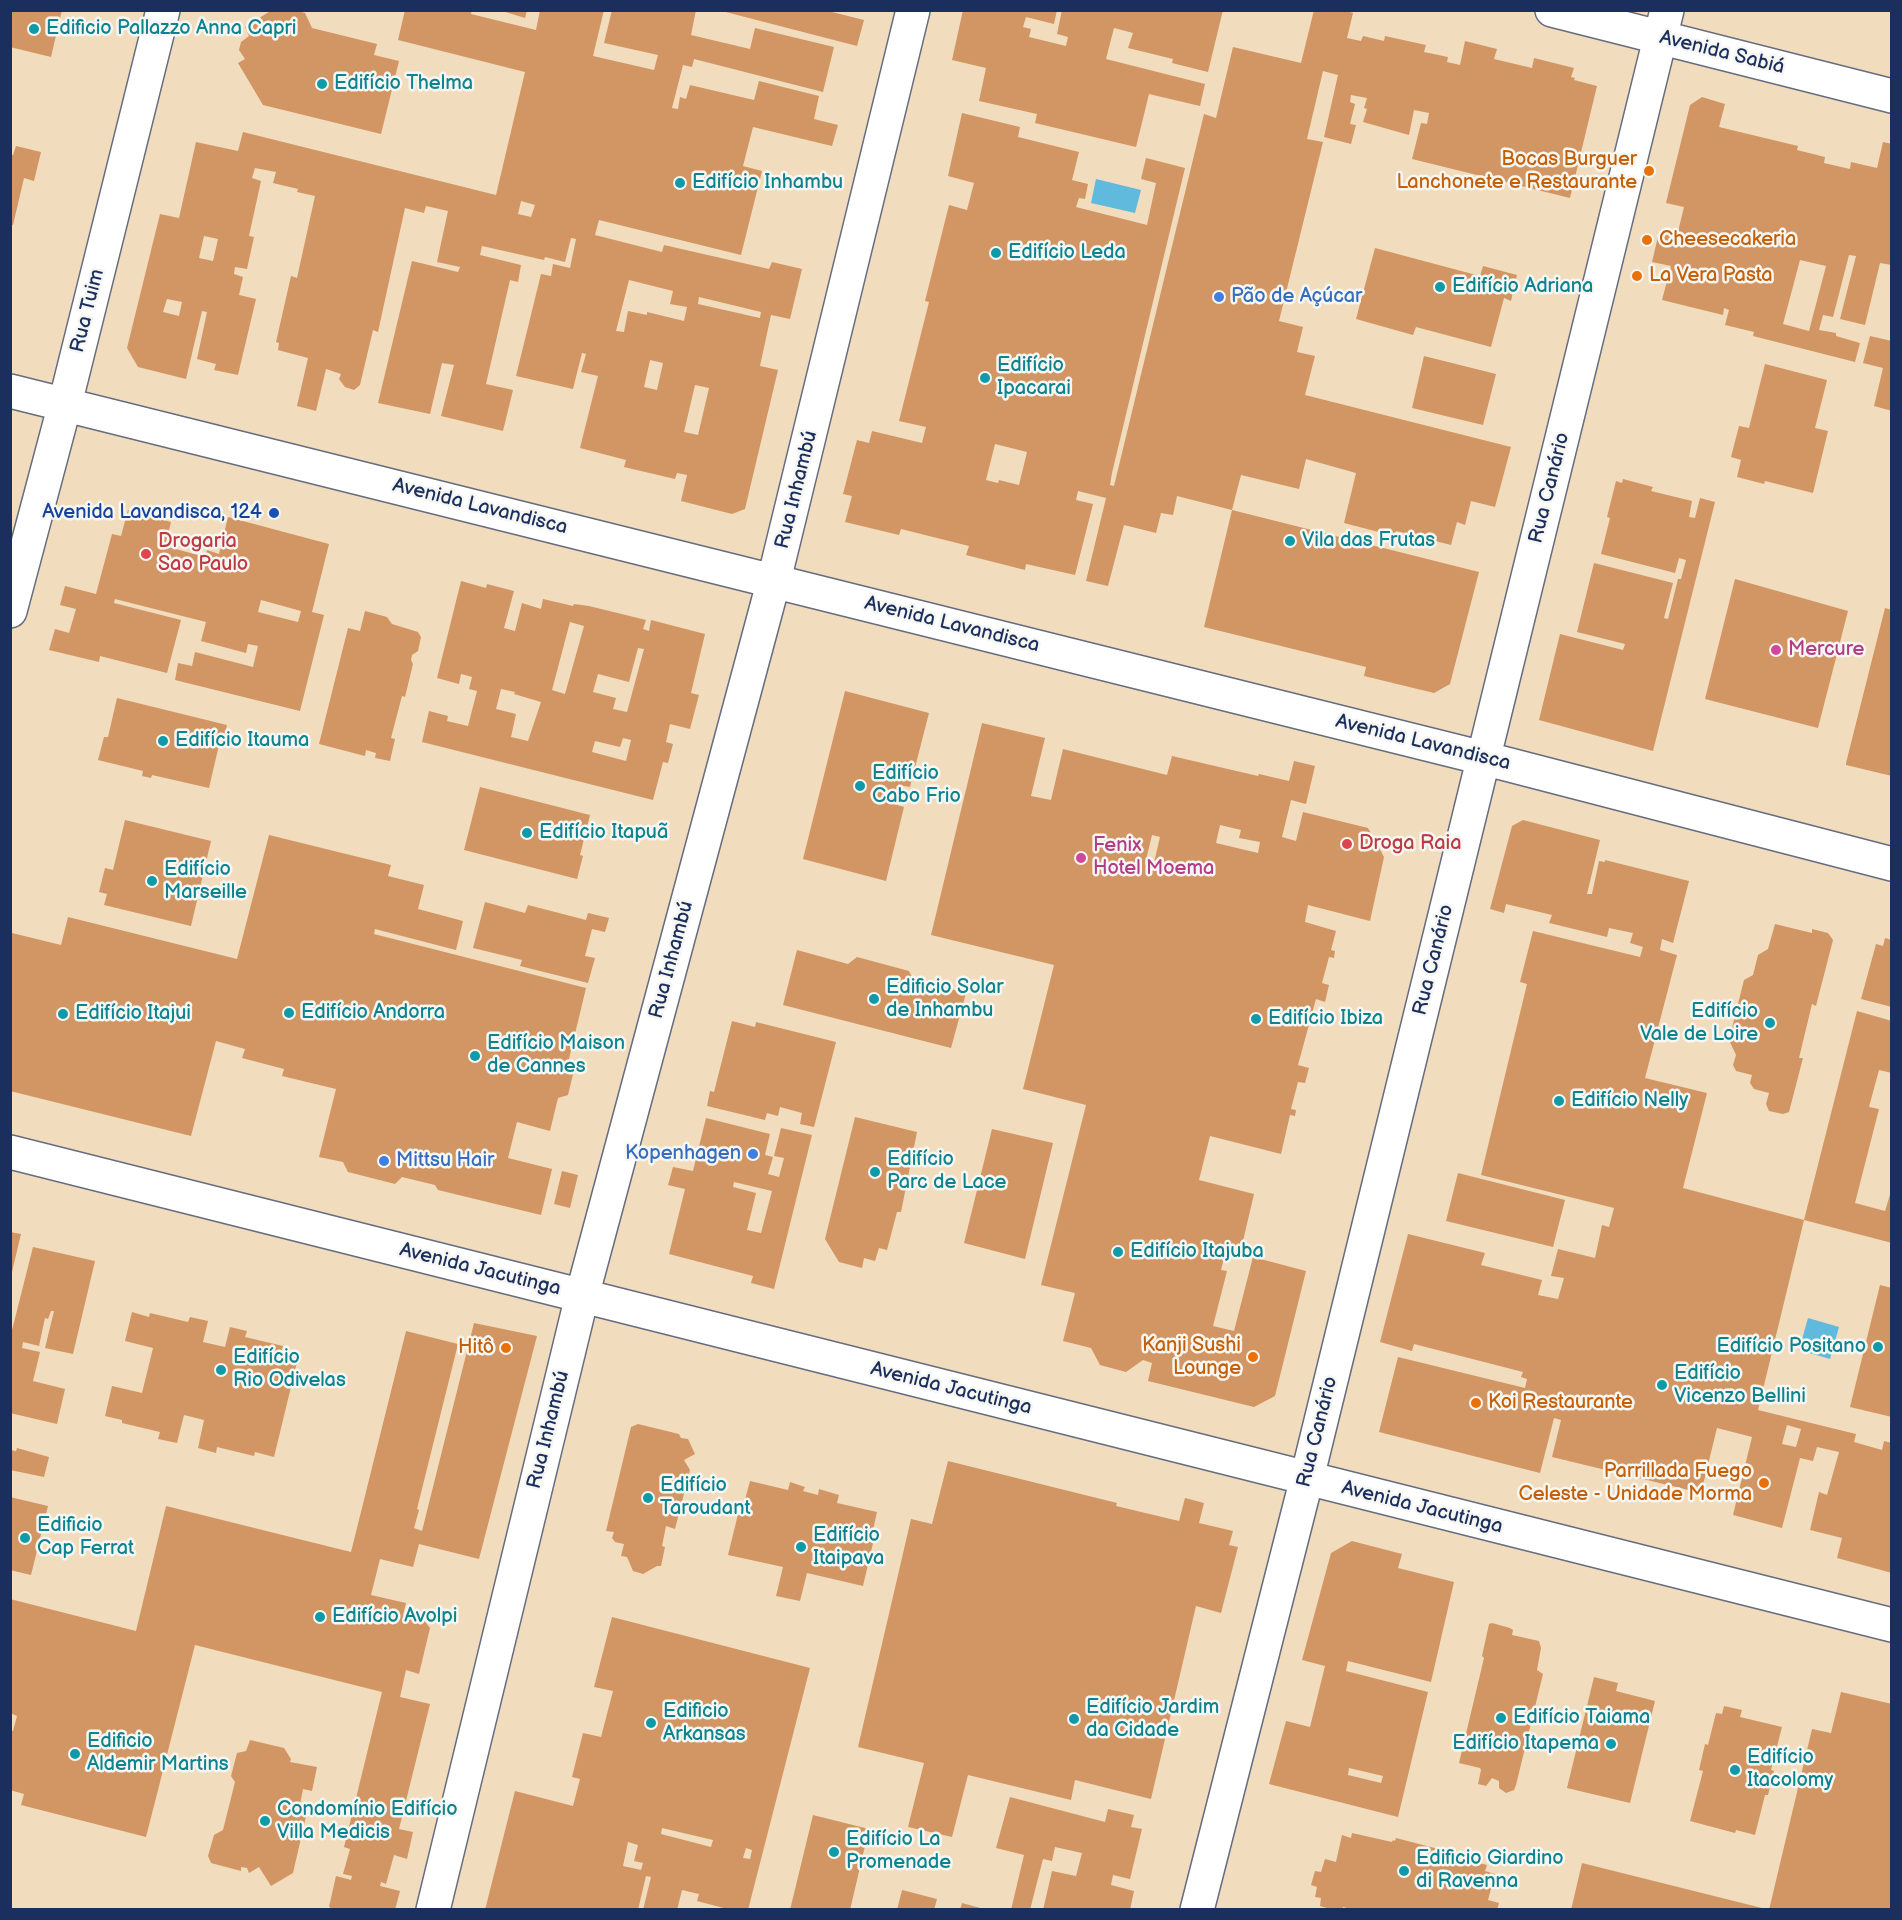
<!DOCTYPE html>
<html>
<head>
<meta charset="utf-8">
<style>
	body { margin:0 }
	#map { position:relative; width:1902px; height:1920px; overflow:hidden; background:#f1dcbd; font-family:"Balsamiq Sans",sans-serif }
	canvas { display:block }
	.frame { position:absolute; inset:0; border:12px solid #1b2f5e; pointer-events:none }
</style>
</head>
<body>
<div id="map">
<canvas width="1902" height="1920"></canvas>
<div class="frame"></div>
</div>
<script>
const ctx = document.querySelector('canvas').getContext('2d');
ctx.lineJoin = 'round';
function fill(path, color) { ctx.fillStyle = color; ctx.fill(path, 'evenodd'); }
const shape = rows => new Path2D(rows.map(r => 'M' + r).join(''));
function stroke(path, color, width, dash) { ctx.strokeStyle = color; ctx.lineWidth = width; ctx.lineCap = dash ? 'butt' : 'round'; ctx.setLineDash(dash || []); ctx.stroke(path); }
function write(font, color, halo, rows, align = 'center') {
  ctx.font = font + ' "Balsamiq Sans",sans-serif'; ctx.lineWidth = 5; ctx.setLineDash([]); ctx.textBaseline = 'middle'; ctx.strokeStyle = halo; ctx.fillStyle = color; for (const [text, x, y, turn = 0] of rows) {
    ctx.save(); ctx.translate(x, y); ctx.rotate((+turn || 0) * Math.PI / 180); ctx.textAlign = isNaN(turn) ? turn : align; if (halo) ctx.strokeText(text, 0, 0); ctx.fillText(text, 0, 0); ctx.restore();
  }
}
const water = shape([
	[1096,179,1141,190,1135,213,1091,203],
	[1808,1318,1839,1327,1830,1359,1799,1350]
]);
const building = shape([
	[10,10,62,10,51,57,10,47],
	[272,10,295,10,305,13,312,28,377,44,374,55,399,61,381,134,263,105,238,63,245,59,239,50,241,42,249,36,245,27],
	[405,10,472,10,471,14,536,30,540,10,604,10,593,56,654,70,658,55,604,43,612,10,696,10,691,35,750,49,755,28,834,47,823,92,694,59,692,67,683,65,672,108,678,109,680,97,686,99,690,85,754,100,759,81,819,96,814,119,838,125,832,146,753,127,743,166,762,171,741,255,599,220,595,235,662,252,664,245,769,269,772,262,802,269,790,319,771,315,760,366,778,370,745,509,732,514,681,501,687,475,677,473,675,479,624,467,626,460,580,448,598,376,581,372,586,354,582,353,573,389,516,376,541,274,551,276,553,264,570,268,576,239,571,238,565,262,545,257,544,260,482,246,480,255,521,265,518,282,510,280,486,384,513,390,503,431,441,416,454,365,442,363,430,414,378,403,412,261,458,272,460,267,437,262,448,211,426,206,424,213,405,208,378,332,373,330,360,385,354,390,345,387,339,379,341,374,326,369,316,411,297,406,308,358,278,350,279,343,276,342,291,276,297,278,315,196,297,192,298,189,273,183,276,172,255,168,252,178,261,181,249,236,254,237,247,269,235,267,234,274,243,277,239,295,256,299,238,375,214,370,216,364,197,359,207,312,202,311,186,379,138,367,127,348,160,214,179,218,196,142,238,151,243,132,496,195,525,72,398,40],
	[521,201,535,205,531,217,518,214],
	[204,236,218,239,213,261,199,258],
	[629,280,673,291,670,304,687,307,684,321,647,312,647,315,628,311,624,332,616,331],
	[699,297,761,312,760,318,698,304],
	[167,299,182,302,179,316,163,312],
	[650,360,663,363,657,390,644,387],
	[695,385,709,388,698,435,684,432],
	[499,10,527,10,525,18],
	[718,10,832,10,832,12,864,20,857,46],
	[963,10,1057,10,1054,24,1026,17,1023,27,1031,29,1029,37,1066,46,1068,37,1057,34,1062,10,1223,10,1208,72,1172,63,1173,59,1128,48,1133,33,1114,28,1106,59,1205,84,1200,106,1149,94,1136,147,1035,123,1037,114,979,101,986,68,952,60],
	[1314,10,1344,10,1353,13,1347,38,1361,41,1363,36,1384,41,1385,36,1426,45,1424,52,1448,57,1447,62,1460,65,1465,41,1497,49,1494,59,1532,68,1534,58,1574,68,1571,77,1575,78,1574,80,1597,86,1570,198,1412,159,1421,123,1427,124,1429,113,1414,110,1409,135,1363,122,1367,109,1364,108,1367,98,1351,95,1350,102,1355,104,1350,124,1356,125,1351,144,1324,137,1338,75,1323,71,1307,139,1323,142,1279,321,1303,327,1297,352,1315,356,1305,395,1511,447,1495,507,1471,501,1465,525,1457,522,1451,545,1396,531,1394,536,1344,523,1356,473,1306,459,1299,489,1241,475,1232,510,1177,496,1173,515,1161,513,1156,533,1124,525,1108,586,1086,581,1106,498,1078,491,1076,500,1093,504,1075,575,1026,564,1025,570,966,555,969,546,901,529,899,535,845,522,852,496,843,494,857,440,869,443,872,431,922,443,926,427,899,421,929,302,925,301,949,205,967,210,974,183,948,176,962,113,1020,127,1018,137,1079,152,1072,180,1088,184,1085,199,1079,198,1076,207,1147,225,1156,183,1141,179,1146,158,1185,168,1112,473,1110,485,1114,486,1204,114,1216,118,1233,47,1301,63],
	[995,444,1027,452,1019,485,999,480,998,483,986,480],
	[1702,97,1725,104,1719,127,1798,146,1797,150,1825,157,1824,163,1850,169,1851,162,1877,168,1883,142,1892,144,1892,265,1880,263,1865,325,1840,319,1856,256,1849,255,1833,317,1823,315,1819,330,1836,333,1836,336,1860,343,1855,362,1753,336,1754,332,1725,325,1729,310,1724,308,1723,315,1662,300,1671,266,1652,262,1659,232,1677,236,1684,207,1666,203,1690,105],
	[1800,260,1826,266,1809,331,1783,324],
	[16,146,41,152,34,181,24,178,13,225,10,224,10,155,13,155],
	[1375,248,1480,276,1483,266,1517,275,1511,301,1504,298,1491,347,1416,327,1413,335,1356,319],
	[1870,336,1892,341,1892,411,1874,406,1883,368,1863,363],
	[1424,356,1496,374,1483,425,1412,408],
	[1765,364,1827,380,1815,428,1828,431,1813,493,1765,481,1764,484,1737,477,1741,460,1731,457,1739,426,1749,428],
	[1623,479,1653,487,1651,491,1692,501,1689,517,1695,518,1700,498,1715,502,1653,751,1539,720,1560,634,1623,650,1625,644,1577,632,1594,563,1673,583,1664,618,1668,619,1678,579,1681,579,1686,560,1679,558,1675,573,1601,554,1610,518,1607,517,1616,481,1622,483],
	[128,510,171,522,165,546,205,557,207,550,219,554,228,517,329,544,312,612,324,615,300,711,175,680,178,663,192,666,195,652,253,667,258,646,248,644,246,653,201,641,206,622,115,599,114,603,181,620,167,673,100,656,99,662,49,650,55,629,69,633,76,609,60,605,65,586,96,594,112,534,121,536],
	[261,600,301,611,298,622,258,612],
	[1232,510,1479,572,1450,684,1434,693,1364,676,1366,667,1204,627],
	[1735,579,1848,611,1818,728,1705,699],
	[461,581,486,588,487,584,514,591,504,628,515,631,522,603,541,609,543,599,573,606,574,604,589,606,646,620,643,629,649,631,651,620,705,634,691,693,699,695,690,729,670,724,666,742,673,744,668,763,663,762,653,800,422,742,429,711,448,716,447,721,468,726,477,691,469,689,472,677,461,674,459,684,437,678],
	[570,622,584,626,565,694,552,690],
	[638,648,644,649,627,712,613,709,616,698,593,692,598,674,629,682],
	[501,689,515,692,514,694,541,702,528,741,511,737,516,714,496,709],
	[623,738,631,740,626,761,592,752,595,741,620,747],
	[1885,608,1892,610,1892,776,1846,765,1846,763],
	[365,611,387,617,392,624,418,632,421,637,418,651,412,655,411,660,413,664,405,697,402,696,391,738,395,739,390,761,375,758,376,753,366,750,365,756,319,744,348,628,360,631],
	[845,691,929,713,910,787,899,785,894,804,904,807,886,881,803,859],
	[117,698,227,725,222,746,219,745,209,788,152,775,151,778,142,776,143,771,98,760,104,737,108,737],
	[982,723,1045,738,1031,796,1051,800,1063,749,1167,775,1172,756,1258,776,1259,774,1289,781,1294,761,1315,766,1306,804,1291,800,1282,837,1296,841,1303,812,1368,828,1384,857,1370,921,1308,905,1305,922,1336,931,1331,950,1335,951,1334,958,1329,957,1322,983,1329,985,1325,1002,1316,999,1298,1065,1309,1068,1305,1083,1298,1082,1291,1109,1296,1110,1295,1116,1290,1115,1281,1154,1210,1136,1199,1180,1254,1194,1239,1258,1225,1254,1221,1270,1227,1271,1213,1326,1234,1331,1253,1257,1306,1271,1275,1396,1254,1407,1148,1381,1152,1363,1143,1360,1126,1372,1100,1365,1091,1348,1063,1341,1075,1293,1041,1285,1086,1105,1023,1089,1054,965,931,935],
	[1220,825,1241,830,1239,838,1260,842,1258,853,1216,843],
	[1152,835,1160,837,1153,867,1145,864],
	[480,787,590,815,580,855,583,856,577,879,464,850],
	[125,820,211,841,191,926,104,905,107,894,99,892,105,868,113,870],
	[1523,820,1600,840,1587,894,1592,894,1599,861,1605,862,1605,860,1689,881,1673,943,1662,939,1660,950,1677,955,1645,1078,1707,1093,1683,1188,1804,1220,1758,1410,1856,1434,1854,1442,1882,1450,1884,1441,1892,1443,1892,1573,1837,1558,1842,1538,1810,1530,1819,1492,1827,1495,1839,1452,1817,1447,1813,1461,1800,1458,1782,1528,1733,1515,1752,1437,1717,1428,1701,1493,1552,1457,1561,1420,1554,1418,1540,1473,1379,1432,1398,1357,1525,1388,1527,1379,1521,1377,1523,1372,1414,1344,1412,1351,1380,1342,1408,1234,1485,1253,1481,1265,1542,1280,1538,1295,1558,1299,1564,1278,1551,1276,1558,1249,1595,1258,1602,1225,1609,1227,1614,1208,1481,1175,1527,984,1520,982,1533,931,1640,957,1643,947,1630,943,1633,933,1609,928,1607,937,1549,923,1552,915,1506,904,1504,913,1490,909,1512,826],
	[1787,1425,1801,1429,1796,1447,1782,1444],
	[269,835,391,865,388,876,424,885,418,909,463,921,456,950,375,929,374,934,586,988,569,1059,575,1066,568,1095,558,1098,550,1131,517,1122,508,1158,552,1169,541,1215,438,1190,435,1185,402,1177,395,1184,348,1172,343,1162,319,1157,336,1089,282,1076,284,1069,242,1058,245,1049,216,1041,191,1136,10,1091,12,933,61,945,68,917,237,959],
	[485,902,525,913,528,905,586,920,588,913,609,918,605,932,592,929,585,956,595,958,588,983,520,966,522,960,473,948],
	[1775,924,1812,933,1812,929,1828,933,1833,940,1816,1006,1812,1004,1799,1058,1803,1058,1789,1112,1783,1114,1769,1111,1766,1104,1769,1093,1754,1089,1750,1083,1752,1075,1736,1071,1733,1065,1736,1055,1729,1040,1744,980,1753,975,1758,955,1768,949],
	[1885,938,1892,940,1892,1007,1861,999,1876,944,1883,946],
	[797,950,848,964,857,957,909,971,913,979,966,993,951,1048,783,1005],
	[1857,1011,1892,1021,1892,1073,1879,1070,1869,1107,1879,1109,1855,1203,1885,1211,1892,1188,1892,1243,1804,1220],
	[732,1021,755,1027,756,1022,836,1042,814,1127,800,1124,802,1113,780,1107,778,1116,767,1113,765,1120,707,1106,710,1091,714,1092],
	[855,1117,917,1132,901,1212,897,1212,887,1250,879,1248,875,1261,864,1258,862,1268,839,1262,825,1239],
	[706,1118,770,1134,765,1155,773,1157,768,1174,779,1177,784,1158,774,1156,781,1128,812,1135,774,1289,751,1283,753,1276,669,1254,685,1189,668,1185,673,1167,693,1171],
	[734,1182,772,1191,761,1233,747,1230,756,1193,733,1187],
	[992,1129,1053,1143,1025,1259,964,1243],
	[562,1171,578,1175,570,1208,554,1204],
	[1458,1173,1565,1200,1553,1247,1446,1221],
	[10,1232,21,1234,11,1276,10,1276],
	[33,1247,95,1261,73,1354,45,1348,54,1311,51,1311,48,1319,45,1318,39,1346,23,1342,22,1348,40,1352,33,1381,65,1389,57,1424,10,1413,10,1338],
	[1880,1285,1892,1288,1892,1417,1850,1407],
	[132,1312,149,1317,150,1313,188,1322,190,1317,208,1321,203,1342,225,1347,230,1327,247,1331,245,1337,283,1346,282,1350,299,1354,274,1457,255,1452,254,1456,217,1447,216,1453,198,1448,204,1420,184,1415,177,1443,158,1439,160,1432,122,1423,122,1420,105,1416,112,1386,142,1393,153,1348,125,1341],
	[474,1323,537,1336,479,1559,419,1544,413,1567,380,1559,371,1595,406,1603,403,1615,415,1618,420,1615,430,1628,419,1674,406,1670,400,1697,430,1704,399,1829,413,1832,407,1859,394,1855,386,1884,381,1882,380,1886,400,1891,395,1910,335,1910,329,1907,336,1876,351,1880,352,1876,343,1874,350,1849,344,1847,382,1692,195,1645,146,1837,21,1805,24,1794,10,1790,10,1730,13,1731,17,1716,10,1713,10,1599,136,1631,166,1506,351,1552,406,1331,458,1344,417,1509,419,1510,414,1528,422,1531],
	[638,1424,679,1434,681,1438,688,1439,695,1454,684,1460,690,1470,675,1529,666,1526,662,1546,665,1547,661,1566,657,1566,643,1574,633,1571,627,1557,621,1556,624,1544,615,1542,612,1538,614,1532,606,1531,631,1427],
	[17,1448,49,1457,44,1477,10,1470,10,1450,16,1451],
	[948,1461,1117,1503,1116,1506,1179,1521,1185,1498,1204,1503,1199,1523,1233,1531,1229,1545,1238,1547,1221,1613,1196,1606,1151,1799,1075,1780,1071,1800,968,1775,952,1837,908,1827,924,1763,858,1747,911,1519,932,1524],
	[750,1481,788,1490,790,1482,805,1487,803,1491,818,1495,819,1489,839,1495,837,1503,877,1512,871,1539,874,1539,863,1586,807,1573,800,1601,776,1596,783,1567,728,1555,740,1506,743,1507],
	[10,1497,48,1506,31,1575,10,1570],
	[1352,1541,1402,1554,1398,1568,1454,1582,1431,1682,1348,1661,1346,1671,1428,1692,1398,1817,1269,1784,1286,1721,1310,1727,1325,1666,1302,1660,1331,1553],
	[1349,1768,1383,1776,1381,1783,1348,1775],
	[612,1617,810,1668,748,1910,731,1910,697,1901,699,1894,682,1890,677,1910,643,1910,651,1877,646,1876,638,1910,485,1910,515,1791,573,1806,580,1779,572,1777,583,1733,601,1737,613,1691,594,1687],
	[662,1828,713,1840,711,1847,661,1834],
	[628,1842,638,1845,634,1861,643,1863,641,1870,623,1866],
	[746,1848,752,1850,750,1859,743,1858],
	[1492,1623,1510,1628,1513,1630,1512,1635,1539,1641,1541,1648,1537,1670,1543,1674,1516,1785,1514,1790,1506,1793,1499,1788,1499,1781,1492,1778,1486,1786,1478,1784,1481,1770,1480,1768,1459,1763,1484,1658,1482,1656,1489,1624],
	[1594,1677,1618,1683,1616,1691,1655,1701,1630,1803,1567,1788],
	[1841,1692,1892,1704,1892,1910,1769,1910,1812,1729,1831,1733],
	[1724,1706,1742,1710,1740,1717,1782,1727,1771,1770,1774,1771,1768,1795,1765,1795,1755,1835,1736,1830,1735,1833,1690,1821,1703,1771,1699,1770,1705,1744,1708,1745,1716,1713,1722,1714],
	[250,1740,284,1748,291,1759,290,1762,317,1767,312,1791,303,1789,299,1810,307,1812,293,1873,271,1886,259,1867,249,1873,247,1868,241,1867,241,1871,211,1863,208,1856,214,1835,223,1830,235,1782,231,1776,237,1753,246,1751],
	[1010,1797,1105,1822,1108,1809,1134,1815,1131,1827,1142,1829,1130,1879,1113,1875,1111,1885,1134,1891,1130,1910,1043,1910,1052,1871,1076,1876,1082,1853,1055,1847,1052,1861,1043,1859,1030,1910,1011,1910,1024,1855,996,1848],
	[813,1815,869,1829,850,1910,790,1910],
	[1352,1833,1392,1842,1393,1840,1395,1841,1396,1838,1446,1851,1448,1855,1487,1865,1485,1871,1495,1874,1488,1900,1499,1903,1497,1910,1354,1910,1343,1907,1342,1910,1334,1910,1320,1906,1321,1898,1315,1897,1317,1887,1311,1885,1315,1871,1321,1872,1325,1859,1336,1862,1342,1835,1351,1838],
	[1582,1863,1766,1909,1766,1910,1571,1910],
	[902,1890,937,1899,934,1910,897,1910],
	[962,1903,984,1909,984,1910,960,1910]
]);
const minor = shape([
	[1552,10,1892,96],
	[10,391,1483,758,1892,864],
	[10,611,65,404,163,10],
	[10,1152,1892,1625],
	[433,1910,582,1296,774,580,913,10],
	[1197,1910,1307,1478,1667,10]
]);
const markers = [
	[34,29,6,"#0f9aa8"],
	[322,84,6,"#0f9aa8"],
	[1649,171,6,"#e8710a"],
	[680,183,6,"#0f9aa8"],
	[1647,240,6,"#e8710a"],
	[996,253,6,"#0f9aa8"],
	[1637,276,6,"#e8710a"],
	[1440,287,6,"#0f9aa8"],
	[1219,297,6,"#3f7fe0"],
	[985,378,6,"#0f9aa8"],
	[274,513,6,"#1a4fb4"],
	[1290,541,6,"#0f9aa8"],
	[146,554,6,"#e0444e"],
	[1776,650,6,"#d1479c"],
	[163,741,6,"#0f9aa8"],
	[860,786,6,"#0f9aa8"],
	[527,833,6,"#0f9aa8"],
	[1347,844,6,"#e0444e"],
	[1081,858,6,"#d1479c"],
	[152,881,6,"#0f9aa8"],
	[874,999,6,"#0f9aa8"],
	[289,1013,6,"#0f9aa8"],
	[63,1014,6,"#0f9aa8"],
	[1256,1019,6,"#0f9aa8"],
	[1770,1023,6,"#0f9aa8"],
	[475,1056,6,"#0f9aa8"],
	[1559,1101,6,"#0f9aa8"],
	[753,1154,6,"#3f7fe0"],
	[384,1161,6,"#3f7fe0"],
	[875,1172,6,"#0f9aa8"],
	[1118,1252,6,"#0f9aa8"],
	[1878,1347,6,"#0f9aa8"],
	[506,1348,6,"#e8710a"],
	[1253,1357,6,"#e8710a"],
	[221,1370,6,"#0f9aa8"],
	[1662,1385,6,"#0f9aa8"],
	[1476,1403,6,"#e8710a"],
	[1764,1483,6,"#e8710a"],
	[648,1498,6,"#0f9aa8"],
	[25,1538,6,"#0f9aa8"],
	[801,1547,6,"#0f9aa8"],
	[320,1617,6,"#0f9aa8"],
	[1501,1718,6,"#0f9aa8"],
	[1074,1719,6,"#0f9aa8"],
	[651,1723,6,"#0f9aa8"],
	[1611,1744,6,"#0f9aa8"],
	[75,1754,6,"#0f9aa8"],
	[1735,1770,6,"#0f9aa8"],
	[265,1821,6,"#0f9aa8"],
	[834,1852,6,"#0f9aa8"],
	[1404,1871,6,"#0f9aa8"]
];
const cultureNames = [
	["Edificio Pallazzo Anna Capri",46,29],
	["Edifício Thelma",334,84],
	["Edifício Inhambu",692,183],
	["Edifício Leda",1008,253],
	["Edifício Adriana",1452,287],
	["Edifício",997,366],
	["Ipacarai",997,389],
	["Vila das Frutas",1302,541],
	["Edifício Itauma",175,741],
	["Edifício",872,774],
	["Cabo Frio",872,797],
	["Edifício Itapuã",539,833],
	["Edifício",164,870],
	["Marseille",164,893],
	["Edificio Solar",886,988],
	["de Inhambu",886,1011],
	["Edifício",1758,1012,"right"],
	["Vale de Loire",1758,1035,"right"],
	["Edifício Andorra",301,1013],
	["Edifício Itajui",75,1014],
	["Edifício Ibiza",1268,1019],
	["Edifício Maison",487,1044],
	["de Cannes",487,1067],
	["Edifício Nelly",1571,1101],
	["Edifício",887,1160],
	["Parc de Lace",887,1183],
	["Edifício Itajuba",1130,1252],
	["Edifício Positano",1866,1347,"right"],
	["Edifício",233,1358],
	["Rio Odivelas",233,1381],
	["Edifício",1674,1374],
	["Vicenzo Bellini",1674,1397],
	["Edifício",660,1486],
	["Taroudant",660,1509],
	["Edificio",37,1526],
	["Cap Ferrat",37,1549],
	["Edifício",813,1536],
	["Itaipava",813,1559],
	["Edifício Avolpi",332,1617],
	["Edifício Jardim",1086,1708],
	["da Cidade",1086,1731],
	["Edificio",663,1712],
	["Arkansas",663,1735],
	["Edifício Taiama",1513,1718],
	["Edificio",87,1742],
	["Aldemir Martins",87,1765],
	["Edifício Itapema",1599,1744,"right"],
	["Edifício",1747,1758],
	["Itacolomy",1747,1781],
	["Condomínio Edifício",277,1810],
	["Villa Medicis",277,1833],
	["Edifício La",846,1840],
	["Promenade",846,1863],
	["Edificio Giardino",1416,1859],
	["di Ravenna",1416,1882]
];
const streetNames = [
	["Avenida Sabiá",1722,53,14],
	["Rua Tuim",88,311,-76],
	["Rua Canário",1550,488,-76],
	["Rua Inhambú",797,490,-76],
	["Avenida Lavandisca",480,507,14],
	["Avenida Lavandisca",952,625,14],
	["Avenida Lavandisca",1423,743,14],
	["Rua Inhambú",672,960,-75],
	["Rua Canário",1434,960,-76],
	["Avenida Jacutinga",480,1270,14],
	["Avenida Jacutinga",951,1389,14],
	["Rua Inhambú",549,1430,-76],
	["Rua Canário",1318,1432,-76],
	["Avenida Jacutinga",1422,1508,14]
];
const foodNames = [
	["Bocas Burguer",1637,160],
	["Lanchonete e Restaurante",1637,183],
	["Cheesecakeria",1659,240,"left"],
	["La Vera Pasta",1649,276,"left"],
	["Kanji Sushi",1241,1346],
	["Lounge",1241,1369],
	["Hitô",494,1348],
	["Koi Restaurante",1488,1403,"left"],
	["Parrillada Fuego",1752,1472],
	["Celeste - Unidade Morma",1752,1495]
];
const shopNames = [
	["Pão de Açúcar",1231,297],
	["Kopenhagen",741,1154,"right"],
	["Mittsu Hair",396,1161]
];
const transitNames = [
	["Avenida Lavandisca, 124",262,513]
];
const healthNames = [
	["Drogaria",158,542],
	["Sao Paulo",158,565],
	["Droga Raia",1359,844]
];
const hotelNames = [
	["Mercure",1788,650],
	["Fenix",1093,846],
	["Hotel Moema",1093,869]
];
fill(water, '#5fbadd');
fill(building, '#d29664');
stroke(minor, '#666c7f', 36);
stroke(minor, '#fff', 33);
for (const [x, y, r, color] of markers) { const dot = new Path2D(); dot.arc(x, y, r, 0, 2 * Math.PI); ctx.fillStyle = color; ctx.fill(dot); stroke(dot, '#f6f6f2', 2); }
write('20px', '#0d838f', '#f6f6f2', cultureNames, 'left');
write('20px', '#1b2f5e', '#f6f6f2', streetNames);
write('20px', '#c56008', '#f6f6f2', foodNames, 'right');
write('20px', '#366cbe', '#f6f6f2', shopNames, 'left');
write('20px', '#164399', '#f6f6f2', transitNames, 'right');
write('20px', '#be3a42', '#f6f6f2', healthNames, 'left');
write('20px', '#b23c85', '#f6f6f2', hotelNames, 'left');
</script>
</body>
</html>
